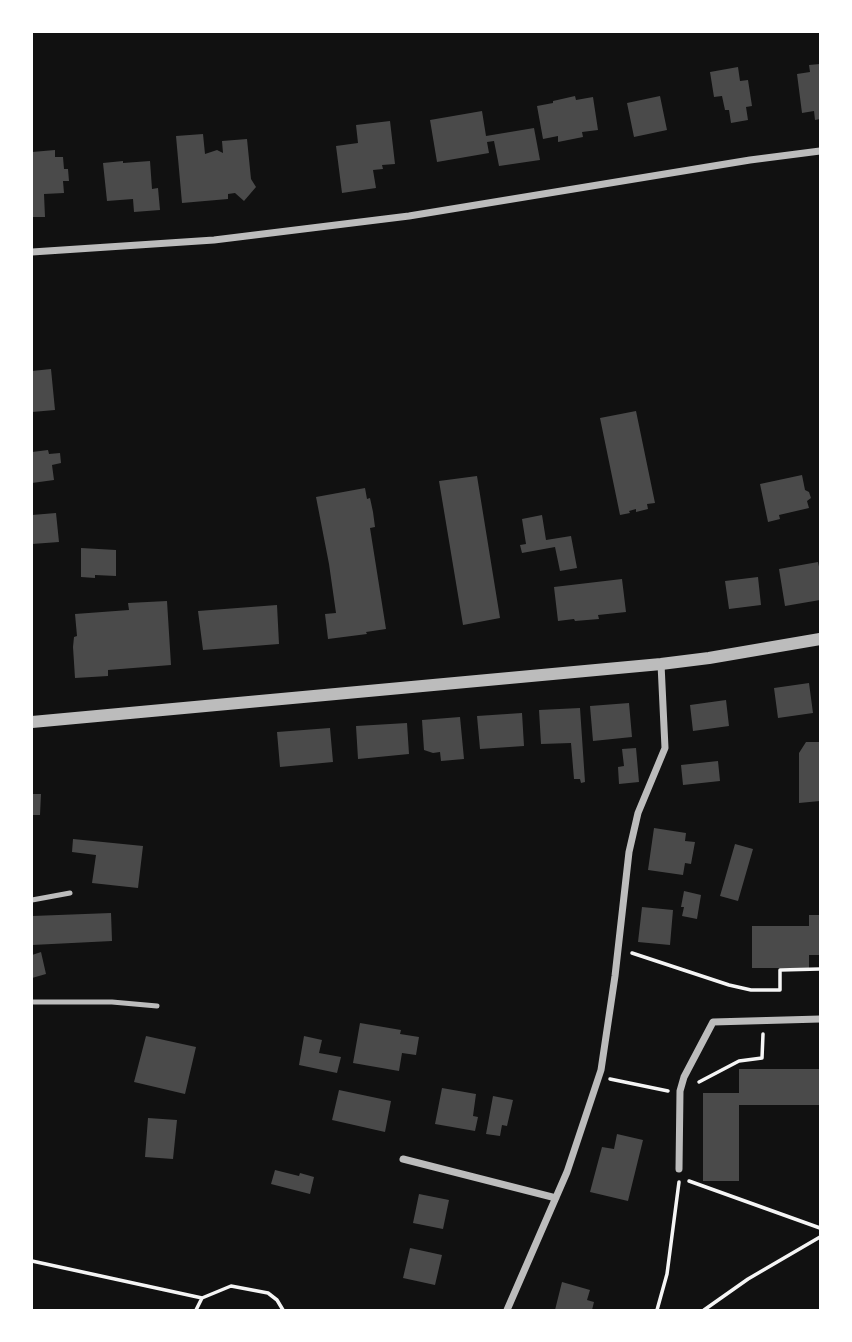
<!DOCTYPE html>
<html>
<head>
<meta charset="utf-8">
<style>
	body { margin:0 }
	#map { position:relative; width:852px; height:1342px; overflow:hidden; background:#111; font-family:"Public Sans",sans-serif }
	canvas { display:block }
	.frame { position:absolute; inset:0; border:33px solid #fff; pointer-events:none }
</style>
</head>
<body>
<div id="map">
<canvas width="852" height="1342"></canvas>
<div class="frame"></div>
</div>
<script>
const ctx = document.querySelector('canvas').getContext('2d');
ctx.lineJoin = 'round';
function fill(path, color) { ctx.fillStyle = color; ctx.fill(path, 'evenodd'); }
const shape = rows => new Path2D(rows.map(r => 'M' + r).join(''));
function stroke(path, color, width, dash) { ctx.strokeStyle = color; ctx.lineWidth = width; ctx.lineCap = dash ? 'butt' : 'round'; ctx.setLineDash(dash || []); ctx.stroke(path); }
const building = shape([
	[820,64,820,119,815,120,814,111,802,113,797,74,810,72,809,65],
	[738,67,740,81,748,80,752,106,746,107,748,120,731,123,729,110,725,110,722,96,714,97,710,72],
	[575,96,576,100,593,97,598,130,582,132,583,137,558,142,558,136,543,139,537,106,553,103,553,101],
	[660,96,667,130,634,137,627,103],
	[482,111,486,136,534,128,540,160,499,166,494,141,487,142,489,153,437,162,430,120],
	[390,121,395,164,382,165,383,169,373,170,376,188,342,193,336,146,358,143,356,125],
	[203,134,205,154,217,150,223,153,222,141,247,139,251,179,256,187,244,201,235,193,228,194,228,199,182,203,176,136],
	[55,150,55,157,63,157,64,169,68,169,69,181,63,181,64,193,44,194,45,217,32,217,32,152],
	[123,161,123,163,150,161,152,189,158,188,160,210,134,212,133,199,107,201,103,163],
	[51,369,55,410,32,412,32,371],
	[636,411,655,503,647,504,648,509,636,512,636,509,629,511,630,513,620,515,600,418],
	[48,450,49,454,60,453,61,463,52,465,54,480,32,483,32,452],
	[802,475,805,490,809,492,811,498,807,501,809,508,779,515,780,519,768,522,760,484],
	[477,476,500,618,463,625,439,481],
	[365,488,367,499,370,498,373,512,375,527,370,528,386,629,366,632,367,634,328,639,325,614,336,613,329,564,316,497],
	[56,513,59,542,32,544,32,515],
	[542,515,546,540,571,536,577,568,560,571,555,547,522,553,520,545,526,544,522,519],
	[81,548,116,550,116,576,95,575,95,578,81,577],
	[818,562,820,571,820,600,785,606,779,569],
	[758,577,761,605,729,609,725,581],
	[622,579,626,612,598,615,599,619,575,621,574,619,558,621,554,587],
	[167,601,171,665,108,670,108,676,75,678,73,647,74,637,77,636,75,614,129,610,128,603],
	[277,605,279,644,203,650,198,611],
	[809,683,813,713,778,718,774,688],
	[726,700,729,726,693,731,690,705],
	[629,703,632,737,593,741,590,706],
	[580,708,585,782,581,783,580,779,574,779,571,743,541,744,539,710],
	[522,713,524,746,480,749,477,716],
	[460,717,464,759,441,761,440,752,433,753,424,750,422,720],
	[407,723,409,754,358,759,356,726],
	[330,728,333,762,280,767,277,732],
	[806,742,820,742,820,801,799,803,799,753],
	[636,748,639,782,619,784,618,767,624,766,622,749],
	[718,761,720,781,683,785,681,765],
	[32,794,41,794,40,815,32,815],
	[654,828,686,833,685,841,695,842,691,864,685,863,683,875,648,870],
	[73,839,143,846,138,888,92,883,96,855,72,852],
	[735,844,753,849,738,901,720,896],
	[684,891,701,895,697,919,682,916,684,907,681,907],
	[642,907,673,910,670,945,638,942],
	[111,913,112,941,32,945,32,916],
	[809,915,820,915,820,955,809,955,809,968,752,968,752,926,809,926],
	[41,952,46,974,32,978,32,955],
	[360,1023,401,1030,400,1034,419,1037,416,1055,402,1053,399,1071,353,1063],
	[146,1036,196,1047,185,1094,134,1082],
	[304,1036,322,1040,319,1053,341,1057,337,1073,299,1065],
	[739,1069,820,1069,820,1105,739,1105,739,1181,703,1181,703,1093,739,1093],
	[442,1088,476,1094,473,1116,478,1117,475,1131,435,1124],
	[339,1090,391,1101,385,1132,332,1120],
	[493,1096,513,1100,507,1126,502,1125,500,1136,486,1134],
	[148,1118,177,1120,173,1159,145,1157],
	[617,1134,643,1140,628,1201,590,1192,602,1147,614,1149],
	[275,1170,299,1176,300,1173,314,1177,310,1194,271,1184],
	[419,1194,449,1200,443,1229,413,1223],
	[410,1248,442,1255,435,1285,403,1278],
	[562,1282,590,1290,587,1300,594,1302,592,1310,555,1310]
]);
const path = shape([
	[632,953,729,985,751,990,780,990,780,970,820,969],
	[610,1079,668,1091],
	[699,1082,739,1061,762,1058,763,1034],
	[689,1181,820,1228],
	[32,1261,202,1298,231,1286,268,1293,277,1300,283,1310],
	[196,1310,202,1298],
	[657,1310,667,1274,679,1182],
	[704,1310,748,1279,820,1237]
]);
const service = shape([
	[32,900,70,893],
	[32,1002,112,1002,157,1006]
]);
const minor = shape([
	[32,252,214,240,409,216,750,160,820,151],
	[403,1159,556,1198],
	[679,1169,680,1091,684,1077,713,1022,820,1019],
	[507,1310,567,1172,601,1070,615,976,629,852,638,813,665,748,661,664]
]);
const tertiary = shape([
	[32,722,661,664,709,658,820,639]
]);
fill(building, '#4a4a4a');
stroke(path, '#f5f5f5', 3.5);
stroke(service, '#bcbcbc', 5);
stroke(minor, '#bcbcbc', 7);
stroke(tertiary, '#bcbcbc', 12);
</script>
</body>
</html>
